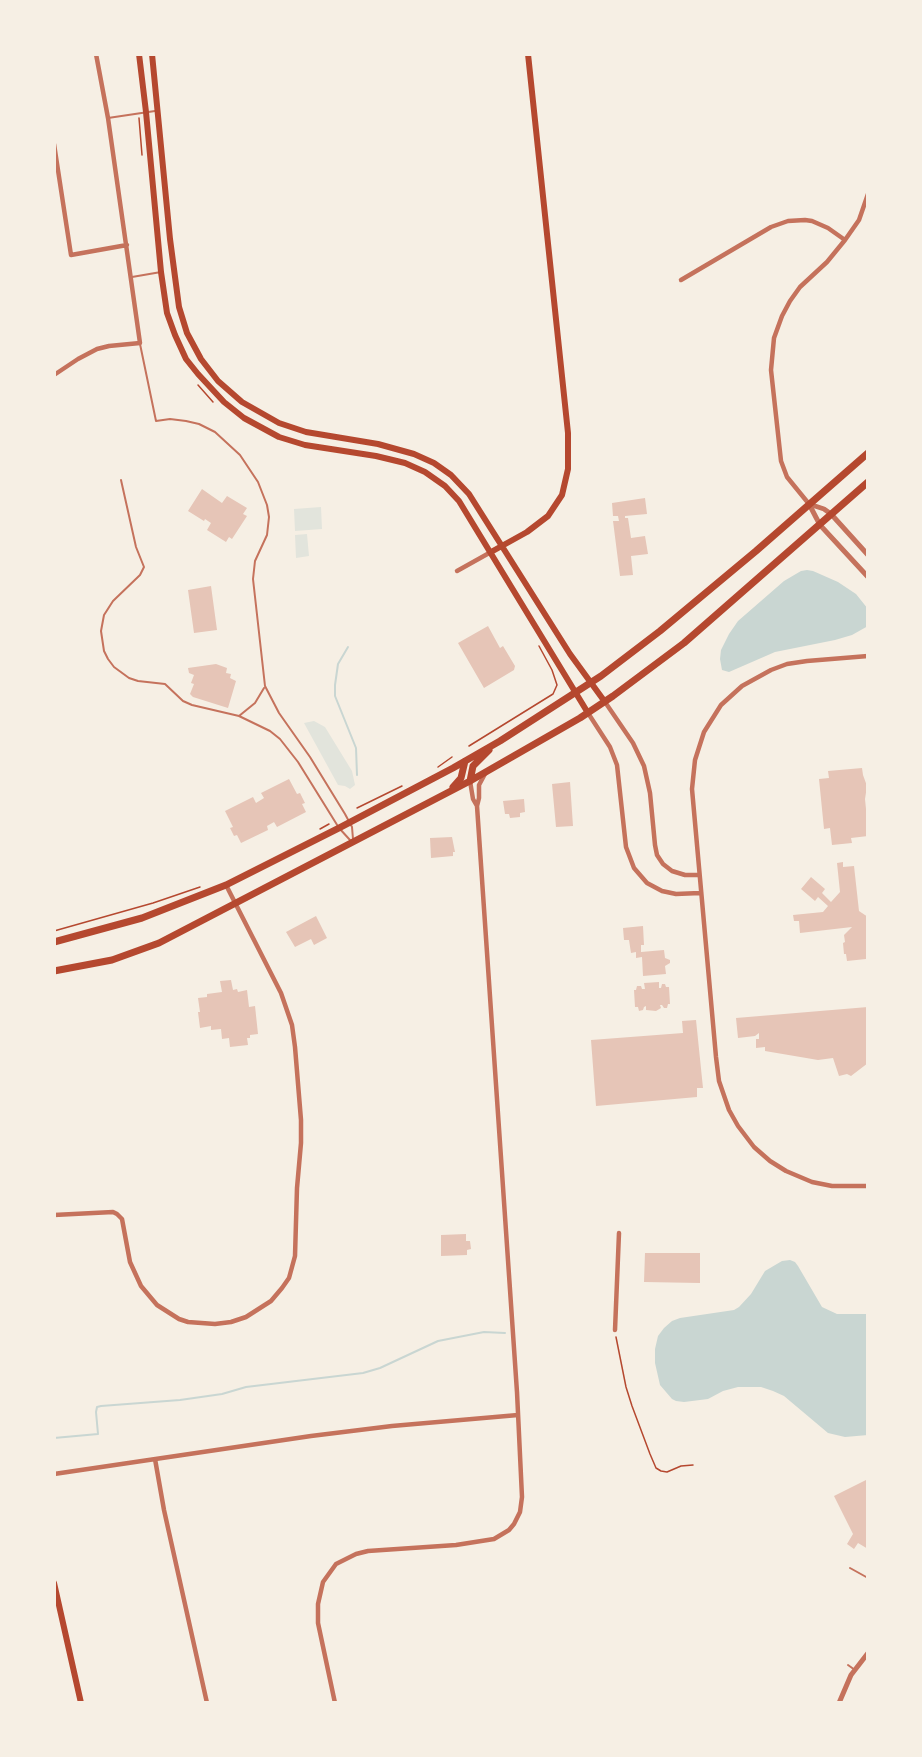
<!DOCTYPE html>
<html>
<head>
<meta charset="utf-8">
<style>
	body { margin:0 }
	#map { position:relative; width:922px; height:1757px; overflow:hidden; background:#f6efe4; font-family:Literata,serif }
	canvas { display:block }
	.frame { position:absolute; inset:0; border:56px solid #f6efe4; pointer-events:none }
</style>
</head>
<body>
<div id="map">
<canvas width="922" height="1757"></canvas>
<div class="frame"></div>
</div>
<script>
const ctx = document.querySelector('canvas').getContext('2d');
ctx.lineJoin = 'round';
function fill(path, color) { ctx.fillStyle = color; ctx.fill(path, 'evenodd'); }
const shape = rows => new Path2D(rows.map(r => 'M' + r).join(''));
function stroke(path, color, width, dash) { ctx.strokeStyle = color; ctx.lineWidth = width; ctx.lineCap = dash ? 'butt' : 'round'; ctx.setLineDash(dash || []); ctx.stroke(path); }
const green = shape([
	[321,507,322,529,295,531,294,509],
	[307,534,309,556,296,558,295,535],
	[314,721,325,727,352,771,355,785,350,789,345,786,338,785,304,723]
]);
const water = shape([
	[807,570,813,571,838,582,856,594,868,609,868,626,852,635,835,640,775,652,729,672,722,670,720,659,721,650,729,634,738,621,784,581,801,571],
	[790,1260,795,1262,798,1266,822,1307,837,1314,868,1314,868,1435,845,1437,828,1433,784,1396,773,1391,761,1387,738,1387,723,1391,708,1399,684,1402,676,1401,672,1399,660,1385,655,1363,655,1349,658,1336,664,1328,672,1321,680,1318,734,1310,739,1307,751,1294,765,1271,782,1261]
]);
const stream = shape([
	[348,647,338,664,335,685,335,696,356,748,357,775],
	[54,1438,98,1434,96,1412,97,1407,101,1406,180,1400,222,1394,246,1387,363,1373,380,1368,438,1341,484,1332,505,1333]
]);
const building = shape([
	[202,489,222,503,227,496,247,508,243,514,247,516,232,539,229,537,226,542,207,530,211,523,205,519,204,521,188,511],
	[645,498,647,514,625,516,625,518,628,518,631,538,645,536,648,554,631,556,633,575,620,576,613,521,619,521,618,516,613,516,612,503],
	[211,586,217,630,194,633,188,590],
	[488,626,500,648,503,646,515,666,514,670,484,688,458,643],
	[216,664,227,668,226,673,231,674,230,678,236,681,228,708,193,697,190,694,194,684,191,683,194,675,189,673,188,668],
	[862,768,863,775,867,786,865,799,867,819,868,819,868,836,851,838,852,843,832,845,830,828,824,829,819,779,829,778,828,771],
	[289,779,297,794,300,793,305,803,302,804,306,812,277,827,274,822,267,826,268,830,241,843,237,835,234,836,230,828,233,827,225,811,253,797,256,803,264,798,261,793],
	[570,782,573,826,556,827,552,784],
	[524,799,525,812,520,813,520,817,510,818,509,814,505,814,503,801],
	[452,837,455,852,453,852,453,856,431,858,430,838],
	[843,862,843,867,854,866,859,911,868,917,868,967,867,967,866,959,847,961,846,954,844,954,843,943,845,942,844,935,852,927,800,933,799,921,794,921,793,915,823,912,828,906,818,897,815,901,801,889,811,877,825,889,822,893,831,902,840,892,837,863],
	[316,916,327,938,314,945,311,939,295,947,286,932],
	[643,926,644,945,641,945,641,952,664,950,665,958,670,960,670,963,665,966,666,974,643,976,642,957,636,958,636,952,631,953,629,940,624,940,623,928],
	[231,980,233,990,237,989,238,992,247,990,249,1007,255,1006,258,1034,250,1035,250,1038,247,1038,248,1045,230,1047,229,1038,222,1039,221,1029,211,1030,211,1026,200,1028,198,1012,200,1012,198,998,207,997,207,994,222,992,220,981],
	[659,982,659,988,661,988,662,984,665,984,666,987,669,987,670,1004,668,1004,667,1008,664,1008,662,1005,660,1005,661,1008,656,1011,646,1010,646,1006,644,1007,643,1010,639,1011,638,1007,635,1007,634,990,636,990,637,986,641,986,642,989,645,989,644,983],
	[868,1007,868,1063,851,1076,847,1074,839,1076,833,1058,818,1060,765,1051,765,1047,756,1048,756,1039,759,1039,759,1033,755,1036,738,1038,736,1018],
	[696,1020,703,1088,697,1088,697,1097,596,1106,591,1040,683,1033,682,1021],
	[466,1234,466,1241,470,1241,471,1249,467,1250,467,1255,441,1256,441,1235],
	[645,1253,700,1253,700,1283,644,1282],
	[868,1479,868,1549,858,1543,854,1549,847,1544,853,1534,834,1496]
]);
const path = shape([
	[139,118,142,155],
	[198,385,213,402],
	[469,746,553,694,557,685,552,670,539,646],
	[438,767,452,757],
	[357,808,402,786],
	[320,829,329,824],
	[54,931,153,903,200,887],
	[616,1337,626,1387,632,1406,650,1454,656,1468,661,1471,667,1472,681,1466,693,1465]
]);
const service = shape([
	[108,118,155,111],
	[132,277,161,272],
	[140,344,156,421,170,419,186,421,199,424,215,432,240,455,258,482,267,505,269,517,267,535,255,561,253,579,265,686,279,713,310,757,345,814,352,827,353,839],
	[121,480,136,547,144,567,140,575,113,601,104,615,101,631,104,651,108,659,114,667,129,678,138,681,165,684,183,701,192,705,239,716,270,731,280,739,298,762,339,828,350,840],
	[239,716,255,703,264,688],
	[850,1568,868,1578],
	[848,1665,855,1670]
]);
const minor = shape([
	[54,144,71,255,127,245],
	[681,280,771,227,788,221,805,220,812,221,828,228,845,240],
	[54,375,78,359,97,349,109,346,140,343,108,118,96,54],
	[809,504,787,477,781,461,771,370,774,338,782,316,790,301,800,287,827,262,845,240,859,220,868,194],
	[457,571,491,552],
	[868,656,807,661,787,664,771,670,742,686,721,705,704,732,695,760,692,789,716,1057,719,1081,729,1110,738,1126,754,1147,770,1161,786,1171,812,1182,832,1186,868,1186],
	[605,702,633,743,644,766,650,793,655,845,657,855,663,864,672,871,685,875,699,875],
	[588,713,610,747,617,765,626,847,634,868,647,883,662,891,676,894,700,893],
	[470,781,473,799,477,806],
	[54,1215,113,1212,117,1214,122,1219,130,1262,141,1286,157,1305,179,1319,188,1322,215,1324,231,1322,246,1317,271,1301,282,1288,289,1278,295,1256,297,1188,301,1143,301,1120,295,1047,292,1025,281,993,226,885],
	[615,1330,619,1233],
	[155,1459,164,1510,207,1703],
	[54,1474,311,1436,392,1426,518,1415],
	[335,1703,318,1623,318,1604,323,1582,336,1564,356,1554,368,1551,456,1545,494,1539,509,1530,514,1524,520,1512,522,1497,517,1392,477,806,479,798,479,785,486,772]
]);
const tertiary = shape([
	[809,504,820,525,868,577],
	[809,504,824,509,831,514,868,555],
	[839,1703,851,1675,868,1653]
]);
const secondary = shape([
	[139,54,146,112,161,272,167,313,175,335,186,359,198,374,224,402,244,418,279,437,305,445,376,456,405,463,425,472,445,486,459,501,588,713],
	[152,54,170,239,179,307,187,333,201,359,218,381,242,402,279,423,306,432,378,444,414,454,434,463,451,475,469,494,570,654,605,702],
	[491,552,527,532,548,516,562,495,568,469,568,433,528,54],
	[54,1583,81,1703]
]);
const primary = shape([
	[470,781,473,766,489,750],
	[453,787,461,778,465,761],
	[54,942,142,918,226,885,339,828,453,768,500,741,601,676,660,631,756,551,868,453],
	[54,971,112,960,159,943,470,781,580,718,613,696,684,643,868,482]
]);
fill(green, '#e2e4dc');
fill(water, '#c9d6d2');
stroke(stream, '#c9d6d2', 2);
fill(building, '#e6c5b7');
stroke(path, '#b5482f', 1.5);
stroke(service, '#c5725c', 2);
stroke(minor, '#c5725c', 4.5);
stroke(tertiary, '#c5725c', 5);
stroke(secondary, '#b5482f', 6);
stroke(primary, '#b5482f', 7);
</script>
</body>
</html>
